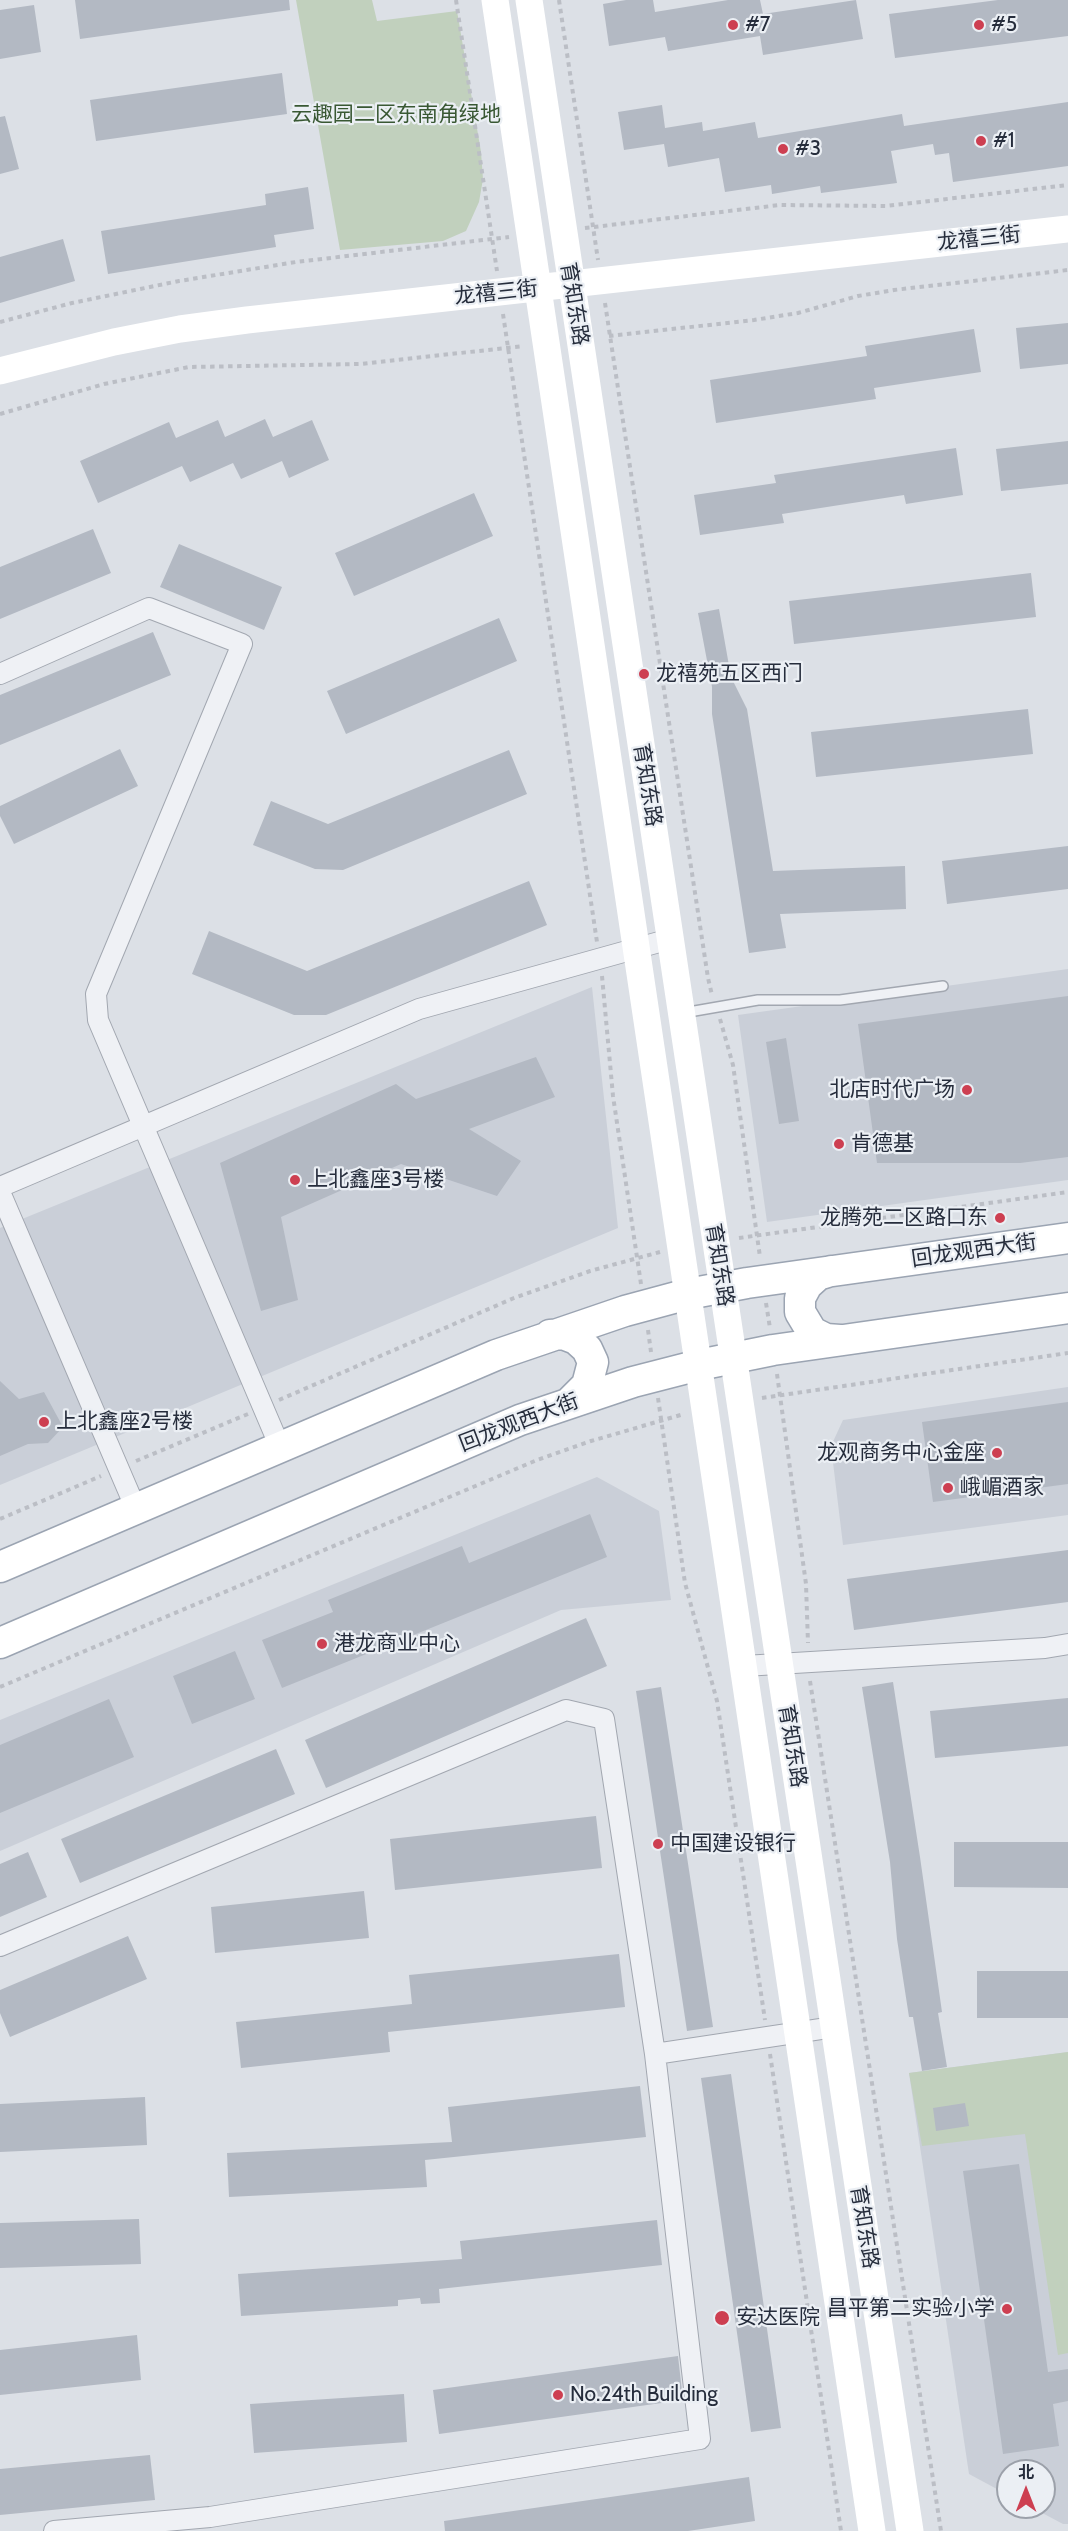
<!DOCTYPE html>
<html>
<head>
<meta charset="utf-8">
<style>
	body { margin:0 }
	#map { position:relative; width:1068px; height:2531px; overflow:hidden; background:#dce0e6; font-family:Cabin,"Noto Sans SC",sans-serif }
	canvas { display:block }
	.north { position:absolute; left:996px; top:2459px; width:60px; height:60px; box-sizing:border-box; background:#ebeff4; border:2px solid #9ca1aa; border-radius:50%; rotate:0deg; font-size:16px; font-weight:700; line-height:24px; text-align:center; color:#262d3c }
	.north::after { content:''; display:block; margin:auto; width:21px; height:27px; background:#cd3f51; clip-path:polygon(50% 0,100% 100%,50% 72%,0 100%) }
</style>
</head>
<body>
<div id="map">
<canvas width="1068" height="2531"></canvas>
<div class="north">北</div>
</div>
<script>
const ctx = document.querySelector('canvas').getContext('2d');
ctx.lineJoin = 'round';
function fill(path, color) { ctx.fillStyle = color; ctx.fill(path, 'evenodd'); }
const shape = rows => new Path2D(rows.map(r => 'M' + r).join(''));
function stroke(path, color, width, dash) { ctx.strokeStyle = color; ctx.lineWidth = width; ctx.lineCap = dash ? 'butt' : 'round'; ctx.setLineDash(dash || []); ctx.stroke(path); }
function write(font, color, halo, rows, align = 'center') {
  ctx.font = font + ' Cabin,"Noto Sans SC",sans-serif'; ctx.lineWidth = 4.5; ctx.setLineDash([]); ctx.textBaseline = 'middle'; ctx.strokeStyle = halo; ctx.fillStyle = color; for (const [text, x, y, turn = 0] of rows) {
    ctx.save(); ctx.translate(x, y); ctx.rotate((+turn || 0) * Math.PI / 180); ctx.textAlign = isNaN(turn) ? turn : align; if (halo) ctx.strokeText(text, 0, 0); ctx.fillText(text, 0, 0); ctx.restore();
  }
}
const built = shape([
	[1068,969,1068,1180,767,1222,738,1015],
	[592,987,618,1228,0,1485,0,1228],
	[1068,1387,1068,1515,843,1545,831,1446,843,1420],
	[597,1477,659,1511,671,1600,561,1610,0,1851,0,1720],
	[1068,2052,1068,2524,1063,2524,1031,2507,1044,2507,1044,2471,1008,2471,1008,2495,969,2474,909,2073]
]);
const green = shape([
	[296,0,372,0,377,21,457,11,481,152,483,179,479,202,466,231,443,241,340,250],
	[1068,2052,1068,2353,1058,2355,1025,2134,922,2146,909,2073]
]);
const building = shape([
	[75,0,289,0,290,10,80,39],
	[626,0,653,0,655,12,728,0,760,0,763,14,856,0,863,39,763,55,760,36,668,51,665,37,609,46,603,4],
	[998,0,1068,0,1068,36,895,58,889,14],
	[34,5,41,52,0,59,0,10],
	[282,73,287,114,96,141,90,100],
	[1068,102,1068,166,953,182,949,153,935,155,933,144,891,151,897,183,821,193,820,186,772,194,771,185,725,192,719,158,668,167,664,144,624,150,618,112,662,105,665,128,702,122,703,131,755,122,758,138,902,114,904,126],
	[5,116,19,169,0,174,0,117],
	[308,187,314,229,274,235,276,247,108,274,101,231,266,205,265,194],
	[63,239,75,281,0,303,0,257],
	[1068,323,1068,364,1020,369,1016,328],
	[974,329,981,372,874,388,876,399,716,423,710,380,867,356,865,346],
	[265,419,273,437,312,420,329,460,289,478,282,461,241,479,233,463,190,482,182,466,98,503,80,461,169,422,176,438,218,420,225,437],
	[1068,441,1068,484,1001,491,996,449],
	[956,448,963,495,906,504,904,495,782,514,784,523,700,535,694,495,776,483,774,475],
	[474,493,493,536,354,596,335,553],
	[93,529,111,573,0,619,0,567],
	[179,544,282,587,264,630,160,587],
	[1031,573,1036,617,794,644,789,601],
	[719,609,731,677,747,709,773,871,905,866,906,909,780,914,786,948,749,953,712,714,712,687,698,613],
	[499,618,517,661,346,734,327,691],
	[153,632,171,675,0,745,0,695],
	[1028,709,1033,754,816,777,811,732],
	[120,749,138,786,14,844,0,816,0,806],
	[509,750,527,794,343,870,315,869,253,845,271,801,328,824],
	[1068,846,1068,889,947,904,942,861],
	[529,881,547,925,326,1015,294,1015,192,974,209,931,307,971],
	[1068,996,1068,1157,1020,1163,877,1163,858,1024],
	[786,1038,799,1121,779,1124,766,1042],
	[536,1057,555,1097,469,1129,521,1161,497,1196,401,1164,281,1217,298,1300,261,1311,220,1163,396,1084,416,1099],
	[0,1381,19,1399,44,1392,63,1427,48,1443,28,1444,0,1456],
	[1068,1402,1068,1484,933,1502,922,1422],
	[590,1514,607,1557,282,1688,262,1640,333,1612,328,1600,462,1546,469,1563],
	[1068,1550,1068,1602,854,1630,847,1579],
	[586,1618,607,1666,326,1788,305,1740],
	[235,1651,255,1699,192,1724,173,1676],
	[893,1682,920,1857,942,2012,938,2013,947,2067,922,2071,913,2017,909,2017,897,1939,890,1862,862,1687],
	[661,1687,713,2027,687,2031,636,1691],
	[1068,1698,1068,1746,935,1758,930,1711],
	[109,1699,134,1757,0,1813,0,1745],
	[276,1749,295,1794,80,1883,61,1839],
	[596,1816,602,1868,395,1890,390,1839],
	[954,1842,1068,1842,1068,1888,954,1887],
	[28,1852,47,1897,0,1917,0,1864],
	[364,1891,369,1938,215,1953,211,1907],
	[128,1936,147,1979,10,2037,0,2013,0,1990],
	[619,1954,625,2007,388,2032,390,2052,241,2068,236,2022,412,2004,409,1975],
	[977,1971,1068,1971,1068,2018,977,2018],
	[731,2074,781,2428,751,2432,701,2078],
	[640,2086,646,2137,425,2160,427,2187,229,2197,227,2153,452,2142,448,2107],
	[145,2097,147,2145,0,2152,0,2104],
	[965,2103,969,2126,936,2131,933,2108],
	[1019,2164,1048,2372,1068,2369,1068,2401,1053,2404,1059,2446,1003,2454,963,2171],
	[139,2219,141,2264,0,2268,0,2223],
	[657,2220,662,2265,439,2289,440,2303,421,2304,420,2298,398,2300,398,2306,241,2316,238,2274,462,2259,460,2241],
	[137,2335,141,2380,0,2395,0,2350],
	[678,2356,683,2400,439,2434,433,2390],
	[404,2394,407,2442,254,2453,250,2404],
	[150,2455,155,2500,0,2515,0,2469],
	[749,2477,755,2521,688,2531,445,2531,444,2521]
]);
const path = shape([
	[456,0,497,271],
	[559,0,598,260],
	[585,228,780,205,886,206,1068,185],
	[605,303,708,978,712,995],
	[503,314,597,942],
	[0,322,72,303,179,281,296,262,509,237],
	[609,336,754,320,798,313,858,296,894,290,1068,270],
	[0,414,104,384,189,367,360,364,524,346],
	[602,976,613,1096,641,1284],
	[720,1019,733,1065,760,1257],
	[739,1238,1068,1192],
	[766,1303,770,1328],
	[648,1330,651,1352],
	[777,1374,806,1584,808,1643],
	[658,1398,685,1583,717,1701,765,2020],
	[762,1398,1068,1353],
	[279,1400,514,1298,590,1271,660,1252],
	[136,1461,248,1414],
	[0,1519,101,1476],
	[810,1681,941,2531],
	[0,1687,537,1460,591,1441,684,1414],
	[770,2054,841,2531]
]);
const lane = shape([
	[683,1013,758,1000,840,1000,943,986]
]);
const street = shape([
	[0,674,149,608,242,644,96,994,98,1020,280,1447],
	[0,1187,419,1009,670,939],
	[0,1192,136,1509],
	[744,1666,1045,1648,1068,1644],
	[0,1946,566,1710,604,1719,655,2054],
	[54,2531,210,2517,700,2439,655,2054,834,2027]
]);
const secondary = shape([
	[495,0,872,2531],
	[529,0,910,2531],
	[0,371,114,342,180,329,247,320,1068,229]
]);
const primary = shape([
	[831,1271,818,1275,807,1285,800,1298,800,1312,812,1332,826,1339,840,1340],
	[550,1335,563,1334,576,1339,587,1349,593,1362,587,1385,569,1403],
	[0,1567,496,1355,625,1311,688,1294,747,1283,1068,1238],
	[0,1643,520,1420,633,1382,699,1365,773,1350,1068,1308]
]);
const markers = [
	[733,25,6,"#cd3f51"],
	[979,25,6,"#cd3f51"],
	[981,141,6,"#cd3f51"],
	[783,149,6,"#cd3f51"],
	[644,674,6,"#cd3f51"],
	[967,1090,6,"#cd3f51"],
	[839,1144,6,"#cd3f51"],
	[295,1180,6,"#cd3f51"],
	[1000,1218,6,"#cd3f51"],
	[44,1422,6,"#cd3f51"],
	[997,1453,6,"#cd3f51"],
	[948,1488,6,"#cd3f51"],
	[322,1644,6,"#cd3f51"],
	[658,1844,6,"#cd3f51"],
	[1007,2309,6,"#cd3f51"],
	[722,2318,8,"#cd3f51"],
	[558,2395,6,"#cd3f51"]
];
const poiNames = [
	["#7",745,25],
	["#5",991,25],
	["#1",993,141],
	["#3",795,149],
	["龙禧苑五区西门",656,674],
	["北店时代广场",955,1090,"right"],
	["肯德基",851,1144],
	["上北鑫座3号楼",307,1180],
	["龙腾苑二区路口东",988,1218,"right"],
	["上北鑫座2号楼",56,1422],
	["龙观商务中心金座",985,1453,"right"],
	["峨嵋酒家",960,1488],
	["港龙商业中心",334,1644],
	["中国建设银行",670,1844],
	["昌平第二实验小学",995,2309,"right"],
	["安达医院",736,2318],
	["No.24th Building",570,2395]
];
const parkNames = [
	["云趣园二区东南角绿地",396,115]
];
const streetNames = [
	["龙禧三街",979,239,-6],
	["龙禧三街",496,293,-6],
	["育知东路",574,304,81],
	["育知东路",647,785,81],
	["回龙观西大街",974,1251,-8],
	["育知东路",719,1265,81],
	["回龙观西大街",519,1423,-21],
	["育知东路",792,1746,81],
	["育知东路",864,2227,81]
];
fill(built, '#cacfd8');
fill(green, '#c1d0bd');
fill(building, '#b3b9c3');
stroke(lane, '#a2a7b0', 12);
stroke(street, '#a2a7b0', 22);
stroke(primary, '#9ba4b2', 33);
stroke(path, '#bbbec5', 4, [4.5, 4.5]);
stroke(lane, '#eff1f5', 9);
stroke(street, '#eff1f5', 20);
stroke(secondary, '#fff', 27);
stroke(primary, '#fff', 30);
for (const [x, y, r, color] of markers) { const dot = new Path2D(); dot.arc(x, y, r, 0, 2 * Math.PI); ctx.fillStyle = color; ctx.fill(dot); stroke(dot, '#ebeff4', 2); }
write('21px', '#262d3c', '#ebeff4', poiNames, 'left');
write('21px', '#395833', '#ebeff4', parkNames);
write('21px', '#262d3c', '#ebeff4', streetNames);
</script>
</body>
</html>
